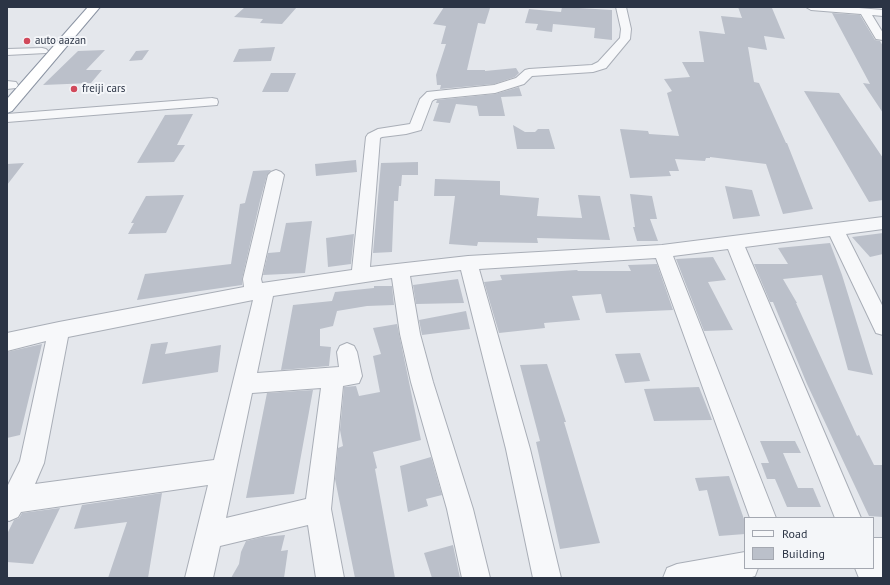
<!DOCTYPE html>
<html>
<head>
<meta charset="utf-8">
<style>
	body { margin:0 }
	#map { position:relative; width:890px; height:585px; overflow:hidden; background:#e4e7ec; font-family:"PT Sans",sans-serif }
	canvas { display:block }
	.frame { position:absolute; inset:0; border:8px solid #2b3445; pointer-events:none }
	.legend { position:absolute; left:744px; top:517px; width:130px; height:52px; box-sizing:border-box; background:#f4f6f9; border:1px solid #a4a8b1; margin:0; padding:5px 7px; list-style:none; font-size:12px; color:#2b3445 }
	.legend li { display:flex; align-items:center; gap:8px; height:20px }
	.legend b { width:20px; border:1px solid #a4a8b1 }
</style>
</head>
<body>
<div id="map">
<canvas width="890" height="585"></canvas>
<div class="frame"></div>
<ul class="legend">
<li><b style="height:5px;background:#f7f8fa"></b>Road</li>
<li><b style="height:11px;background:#bbc0ca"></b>Building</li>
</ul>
</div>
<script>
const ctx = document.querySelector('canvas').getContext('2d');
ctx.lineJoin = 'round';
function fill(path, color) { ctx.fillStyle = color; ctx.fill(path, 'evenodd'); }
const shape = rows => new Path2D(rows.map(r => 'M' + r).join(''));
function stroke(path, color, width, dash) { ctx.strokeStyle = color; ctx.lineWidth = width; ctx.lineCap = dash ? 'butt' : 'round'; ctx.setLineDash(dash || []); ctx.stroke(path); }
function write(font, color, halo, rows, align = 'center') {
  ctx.font = font + ' "PT Sans",sans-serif'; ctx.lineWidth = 4; ctx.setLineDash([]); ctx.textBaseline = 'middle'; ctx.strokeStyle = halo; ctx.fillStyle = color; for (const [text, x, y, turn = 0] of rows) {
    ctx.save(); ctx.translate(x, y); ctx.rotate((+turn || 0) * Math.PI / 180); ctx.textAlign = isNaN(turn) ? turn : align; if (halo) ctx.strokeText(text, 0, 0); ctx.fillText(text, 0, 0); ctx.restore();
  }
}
const building = shape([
	[245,7,297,7,282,24,260,23,263,19,234,17],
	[444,7,490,8,485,24,478,23,467,70,485,70,485,71,516,68,519,73,515,77,494,84,440,89,441,85,437,85,436,75,446,44,441,44,446,26,433,24],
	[562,7,612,10,612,40,594,38,595,28,553,24,552,32,536,30,538,24,525,23,529,9,561,12],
	[738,7,772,8,785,39,764,36,767,50,748,47,754,82,759,83,786,143,787,143,813,209,783,214,766,164,710,157,710,158,706,158,705,161,675,159,679,171,669,171,671,176,630,178,620,129,648,131,649,134,679,136,667,93,672,91,664,79,690,77,682,62,704,62,699,31,725,34,721,16,742,18],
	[832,13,860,15,875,40,880,41,883,46,883,113,863,83,870,84],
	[275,47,271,61,233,62,239,49],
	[105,50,86,70,102,70,91,83,43,85,78,51],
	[149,50,142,60,129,61,136,51],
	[271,73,296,73,288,92,262,92],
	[519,87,522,96,501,97,505,116,479,116,477,106,456,104,450,123,433,121,439,103,436,103,437,100,495,94],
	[804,91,839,93,883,158,883,200,869,202],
	[193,114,177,145,185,145,174,162,137,163,165,115],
	[513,125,525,132,535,132,538,129,549,129,555,149,517,149],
	[356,160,357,172,316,176,315,164],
	[418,162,418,175,402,175,401,186,399,186,398,201,394,201,392,252,373,253,381,163],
	[24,163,7,185,7,164],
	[271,170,267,175,260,201,242,279,242,285,137,300,145,274,231,264,240,204,245,203,253,171],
	[435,179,500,181,500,195,539,198,537,216,582,218,578,195,600,196,610,240,537,238,538,243,478,242,477,246,449,244,455,196,434,196],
	[725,186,752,190,760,216,733,219],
	[630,194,652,196,657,219,650,219,658,241,637,241,633,227,635,227],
	[184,195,166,233,128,234,134,223,131,223,146,196],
	[312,221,305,273,263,275,268,253,280,252,286,223],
	[883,233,883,254,870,257,852,237],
	[354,234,351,264,328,267,326,238],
	[830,243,842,275,873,375,848,370,822,275,783,279,797,303,796,303,857,436,859,435,874,465,883,465,883,517,869,516,807,384,773,302,770,302,754,264,788,264,778,248],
	[713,257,726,280,708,282,733,330,704,331,676,259],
	[657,264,673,310,606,313,601,294,572,296,580,320,544,323,545,328,499,333,484,282,502,280,500,275,577,270,578,271,631,271,628,265],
	[458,279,464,303,416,304,413,285],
	[374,286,392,286,394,305,367,306,337,311,333,326,320,329,320,346,331,347,329,366,281,370,293,305,332,301,335,292,374,288],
	[466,311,470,329,422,335,419,320],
	[397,324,421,440,373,452,377,468,375,469,395,578,355,578,335,479,338,448,343,446,340,430,344,387,356,386,359,396,380,392,373,356,381,354,373,328],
	[168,342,165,354,221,345,218,372,142,384,151,344],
	[42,344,20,435,7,438,7,352],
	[640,353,650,381,625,383,615,354],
	[547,364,566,422,564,422,600,543,560,549,536,442,540,441,520,365],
	[699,387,712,420,654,421,644,389],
	[313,390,294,494,246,498,267,393],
	[760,441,795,441,801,453,783,453,798,488,813,488,821,507,787,507,775,479,767,479,761,463,769,463],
	[431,457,442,495,426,499,428,506,408,512,400,466],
	[729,476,745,522,745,534,719,536,707,490,699,491,695,478],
	[162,493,148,578,108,578,127,522,74,529,82,505],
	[60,508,33,564,7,562,7,534,14,520,19,518,22,513],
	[285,535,281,551,288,550,284,578,231,578,239,564,241,552,246,541,263,537],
	[453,545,460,578,432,578,424,553]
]);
const minor = shape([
	[616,7,626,7,631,29,630,39,606,68,593,72,532,76,524,84,495,93,435,99,432,101,421,130,406,134,382,137,380,138,370,267,468,256,662,245,883,217,883,229,846,234,883,307,883,335,876,333,830,236,745,247,861,518,835,518,728,249,673,256,776,518,750,518,656,258,479,269,530,449,561,578,533,578,506,449,461,270,410,276,420,334,433,382,473,509,490,578,462,578,447,509,411,382,400,334,392,278,273,296,257,373,339,367,337,352,340,346,347,343,354,346,357,352,362,376,359,383,343,386,331,509,344,578,316,578,308,525,220,546,213,578,185,578,208,485,21,512,18,517,9,521,7,520,7,487,20,461,46,341,7,351,7,333,59,322,244,287,243,279,268,175,271,172,276,170,281,172,284,175,261,279,262,283,352,270,366,137,368,134,378,129,410,124,420,99,427,92,494,85,516,78,525,70,529,69,592,65,598,62,620,38,621,29,616,7],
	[253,300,214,460,35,484,44,463,68,337,253,300],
	[321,388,306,499,226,518,252,393,321,388],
	[806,7,847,7,883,10,883,16,872,15,883,33,883,40,876,39,861,14,811,10,806,7],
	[42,48,46,49,48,51,46,53,7,55,7,49,42,48],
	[7,81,16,82,18,85,16,88,7,89,7,81],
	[212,98,217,99,218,102,217,105,7,122,7,114,212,98],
	[873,538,883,538,883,578,859,578,855,568,873,568,873,538],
	[745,552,745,568,758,568,755,576,749,578,663,578,667,568,677,564,745,552]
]);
const highway = shape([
	[88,7,100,7,12,111,7,113,7,99,88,7]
]);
const markers = [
	[27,41,4,"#d1495b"],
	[74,89,4,"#d1495b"]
];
const farPoinames = [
	["auto aazan",35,41],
	["freiji cars",82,89]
];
fill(building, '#bbc0ca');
stroke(minor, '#a9aeb7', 2);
stroke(highway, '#8b94a3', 2);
fill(minor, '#f7f8fa');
fill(highway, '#fff');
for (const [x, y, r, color] of markers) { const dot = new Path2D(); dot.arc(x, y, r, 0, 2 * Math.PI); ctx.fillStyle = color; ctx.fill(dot); stroke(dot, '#f4f6f9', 1.5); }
write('11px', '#2b3445', '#f4f6f9', farPoinames, 'left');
</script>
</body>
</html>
